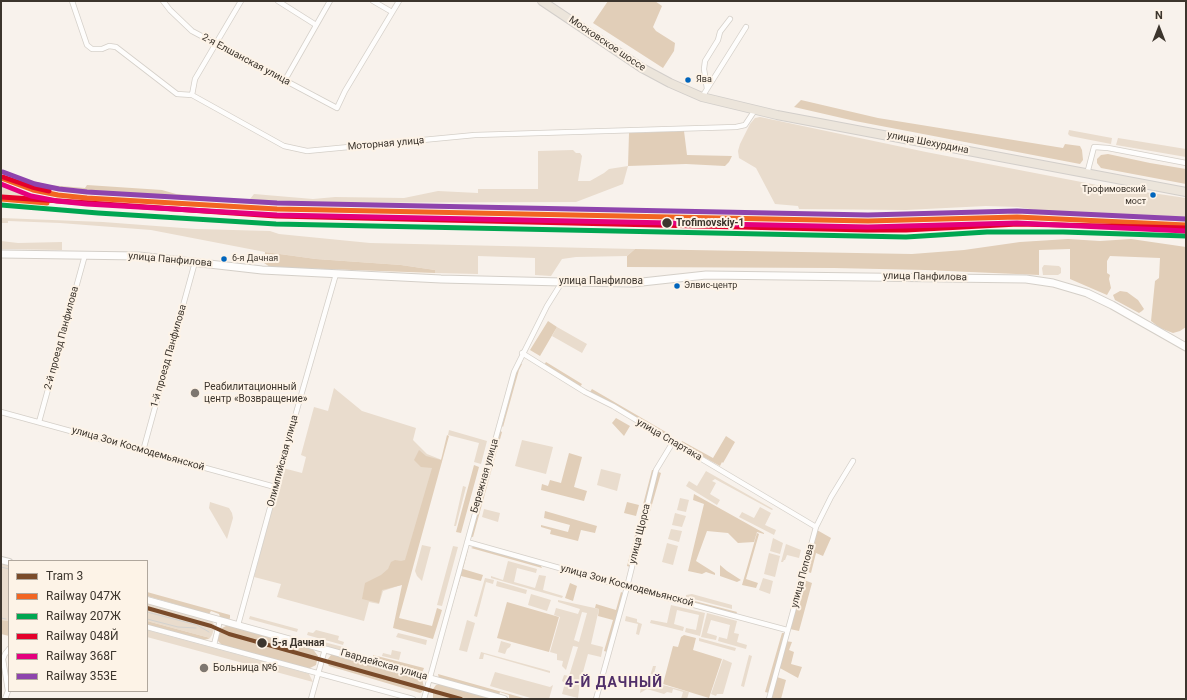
<!DOCTYPE html>
<html>
<head>
<meta charset="utf-8">
<style>
	body { margin:0 }
	#map { position:relative; width:1187px; height:700px; overflow:hidden; background:#f8f2ec; font-family:Roboto,sans-serif }
	canvas { display:block }
	.frame { position:absolute; inset:0; border:2px solid #3c352d; pointer-events:none }
	.legend { position:absolute; left:8px; top:560px; width:140px; height:132px; box-sizing:border-box; background:#fdf3e7; border:1px solid #b0a79d; margin:0; padding:5px 7px; list-style:none; font-size:12px; color:#3c352d }
	.legend li { display:flex; align-items:center; gap:8px; height:20px }
	.legend b { width:20px; border:1px solid #b0a79d }
	.north { position:absolute; left:1139px; top:8px; width:40px; height:40px; -webkit-text-stroke:3px #fdf3e7; paint-order:stroke; rotate:0deg; font-size:11px; font-weight:700; line-height:16px; text-align:center; color:#3c352d }
	.north::after { content:''; display:block; margin:auto; width:14px; height:18px; background:#3c352d; clip-path:polygon(50% 0,100% 100%,50% 72%,0 100%) }
</style>
</head>
<body>
<div id="map">
<canvas width="1187" height="700"></canvas>
<div class="frame"></div>
<ul class="legend">
<li><b style="height:5px;background:#7a4b2a"></b>Tram 3</li>
<li><b style="height:5px;background:#f26522"></b>Railway 047Ж</li>
<li><b style="height:5px;background:#00a651"></b>Railway 207Ж</li>
<li><b style="height:5px;background:#e4002b"></b>Railway 048Й</li>
<li><b style="height:5px;background:#e5007d"></b>Railway 368Г</li>
<li><b style="height:5px;background:#8e44ad"></b>Railway 353Е</li>
</ul>
<div class="north">N</div>
</div>
<script>
const ctx = document.querySelector('canvas').getContext('2d');
ctx.lineJoin = 'round';
function fill(path, color) { ctx.fillStyle = color; ctx.fill(path, 'evenodd'); }
const shape = rows => new Path2D(rows.map(r => 'M' + r).join(''));
function stroke(path, color, width, dash) { ctx.strokeStyle = color; ctx.lineWidth = width; ctx.lineCap = dash ? 'butt' : 'round'; ctx.setLineDash(dash || []); ctx.stroke(path); }
function write(font, color, halo, rows, align = 'center') {
  ctx.font = font + ' Roboto,sans-serif'; ctx.lineWidth = 4; ctx.setLineDash([]); ctx.textBaseline = 'middle'; ctx.strokeStyle = halo; ctx.fillStyle = color; for (const [text, x, y, turn = 0] of rows) {
    ctx.save(); ctx.translate(x, y); ctx.rotate((+turn || 0) * Math.PI / 180); ctx.textAlign = isNaN(turn) ? turn : align; if (halo) ctx.strokeText(text, 0, 0); ctx.fillText(text, 0, 0); ctx.restore();
  }
}
const green = shape([
	[760,117,926,152,1097,185,1186,198,1186,222,1047,212,1018,207,986,206,906,210,799,209,798,206,775,204,756,168,739,158,738,151,740,144,750,124,755,118],
	[1069,130,1112,138,1111,144,1070,136,1068,134],
	[1118,138,1186,149,1186,157,1116,145],
	[573,150,576,153,580,153,582,156,578,181,590,181,604,173,609,169,628,166,623,184,576,202,250,203,222,200,250,199,254,194,313,199,335,197,404,198,438,191,478,193,478,189,538,189,538,151],
	[1,186,44,199,44,201,1,196],
	[1,218,103,222,196,229,270,231,279,234,370,243,635,249,627,256,576,257,562,259,551,276,535,275,535,258,478,256,478,274,435,273,435,270,401,265,316,259,265,252,151,230,60,223,8,221,8,223,1,223],
	[1,241,18,243,62,242,62,250,1,249],
	[1044,265,1059,266,1061,268,1061,273,1058,275,1043,275,1042,268],
	[557,327,587,344,582,353,552,336],
	[334,388,362,411,416,428,413,440,427,454,442,460,404,584,383,591,379,604,369,602,364,621,277,597,281,584,254,577,283,468,302,473,306,457,301,455,314,407,328,411],
	[449,430,487,441,481,464,474,462,479,443,448,435],
	[522,440,553,447,546,474,515,466],
	[601,469,621,474,617,491,597,485],
	[706,471,773,509,772,510,715,479,712,481,716,483,710,494,720,500,717,505,686,486,689,481,697,486],
	[463,486,466,487,456,526,454,526],
	[680,498,689,500,686,512,677,510],
	[210,502,229,508,232,513,233,518,227,539,209,508],
	[760,507,771,513,765,525,776,530,774,535,739,517,742,512,754,518],
	[484,509,500,513,498,522,482,517],
	[675,513,686,516,682,527,672,525],
	[671,529,682,531,679,542,668,539],
	[773,538,783,543,780,554,770,551],
	[667,543,678,546,673,565,662,562],
	[786,544,801,550,799,558,787,555,785,560,784,560,783,562,781,562],
	[422,545,431,547,422,581,417,576,415,571],
	[453,546,458,547,442,606,437,605],
	[769,553,780,556,775,577,764,574],
	[508,561,537,569,536,573,517,568,514,582,535,588,539,575,546,576,543,590,563,596,562,598,491,578,491,576,503,580],
	[1,563,9,565,9,621,1,620],
	[485,578,494,580,493,584,486,582,477,617,474,616],
	[763,578,773,581,770,594,759,590],
	[497,581,527,590,526,594,496,586],
	[531,594,551,600,547,611,528,605],
	[692,594,732,605,732,609,686,597,686,595],
	[558,600,599,609,591,644,603,647,601,657,588,654,580,683,578,698,562,694,565,683,562,681,564,675,569,676,578,647,573,646,566,670,562,666,563,661,557,660,557,654,550,652,560,617,554,615,556,608,578,614,580,609,558,602],
	[582,612,587,613,579,642,574,640],
	[147,603,212,621,215,626,212,635,210,638,147,621],
	[671,605,705,613,700,636,685,632,686,628,696,630,699,615,677,610,674,624,684,627,683,631,650,623,651,620,667,623],
	[707,613,737,621,734,633,739,634,737,642,747,645,746,649,718,641,719,637,727,639,730,625,711,620,707,633,717,636,716,640,701,637],
	[250,616,298,629,297,632,249,619],
	[626,616,637,619,637,622,642,624,639,635,636,634,638,624,625,621],
	[467,620,475,623,467,652,459,650],
	[147,630,306,673,309,674,313,682,147,637],
	[316,630,339,636,338,640,344,642,343,645,307,635,308,632,313,633],
	[398,633,427,640,426,645,396,637],
	[699,638,736,648,735,651,699,641],
	[320,641,347,648,342,651,320,645],
	[501,641,511,644,510,647,507,649,505,654,498,652],
	[392,650,401,652,399,660,382,656,383,653,391,655],
	[481,652,550,671,550,673,484,654,483,659,479,659],
	[749,655,752,656,744,687,741,686],
	[723,659,732,663,723,694,717,694,716,696,711,694],
	[653,666,656,666,651,685,662,688,663,685,689,692,687,699,681,699,683,692,673,689,672,693,667,692,664,694,647,689,640,693,642,682,648,683],
	[495,672,550,687,553,685,549,699,534,699,490,686]
]);
const forest = shape([
	[608,1,655,1,662,6,653,27,656,31,675,43,674,51,663,68,593,23],
	[801,100,878,118,1063,148,1065,144,1080,146,1082,150,1083,160,1080,164,855,121,794,107],
	[684,131,687,155,732,156,729,162,725,166,686,164,628,166,629,133],
	[1108,154,1150,163,1186,169,1186,184,1101,168,1097,163,1097,159,1101,155],
	[1,169,22,178,48,185,85,188,87,185,162,190,176,194,213,197,222,200,105,195,47,188,1,173],
	[1068,239,1100,241,1131,239,1186,247,1186,327,1180,331,1173,333,1160,328,1151,321,1155,281,1159,278,1160,258,1110,256,1107,261,1107,273,1110,275,1109,279,1111,288,1107,295,1070,279,1070,249,1039,250,1039,275,925,270,834,268,627,267,627,256,635,249,912,254,964,250,1020,242],
	[265,252,316,259,401,265,435,270,435,273,270,267,264,263],
	[1120,291,1127,292,1138,300,1144,309,1142,311,1139,313,1115,300,1113,295],
	[548,321,557,327,540,356,530,350],
	[546,362,582,384,580,387,544,365],
	[520,363,522,364,519,370,503,427,502,426,516,373],
	[592,389,671,435,669,438,590,392],
	[616,418,630,426,624,436,612,423],
	[500,431,502,432,473,537,469,536],
	[447,435,449,436,399,618,432,626,437,608,442,610,433,639,393,628,402,585,382,590,379,603,362,599,365,583,381,575,388,569,391,562,395,560,401,561,405,560,432,468,421,467,414,460,419,450,426,456,441,460],
	[726,436,735,442,723,463,722,462,720,466,680,444,682,441,713,458],
	[569,453,582,457,574,487,587,491,584,501,541,490,542,484,548,486,550,480,561,483],
	[474,465,479,467,461,533,456,532],
	[652,470,655,470,630,567,627,566],
	[656,471,661,473,649,515,646,514],
	[694,494,764,533,764,534,757,532,754,542,738,543,728,533,707,531,696,561,715,573,715,575,706,572,702,574,688,571,704,504,693,500],
	[627,502,639,505,636,516,624,513],
	[545,511,597,526,595,533,581,530,578,541,550,534,551,530,541,527,541,525,568,532,570,525,544,518],
	[817,530,831,538,823,556,816,553,811,573,806,571],
	[757,533,759,534,746,579,758,583,756,588,742,585],
	[475,546,540,564,542,568,471,548],
	[468,550,463,569,483,575,481,581,461,576,452,606,452,604,465,551],
	[720,565,727,571,741,580,737,582,720,576],
	[804,580,812,583,799,631,790,629],
	[570,583,577,586,573,601,565,598],
	[147,592,230,615,230,618,229,620,220,617,219,614,211,611,209,614,147,596],
	[621,592,623,593,607,652,604,651,613,620,598,616,599,609,595,608,596,604,616,610],
	[679,597,737,612,736,614,679,599],
	[507,602,559,617,549,652,497,638],
	[1,620,9,621,9,636,1,634],
	[147,621,210,638,208,639,203,640,147,625],
	[226,626,229,626,312,648,318,656,316,665,310,668,304,668,223,646,217,640,222,628],
	[782,633,785,633,769,693,765,692],
	[684,635,696,638,693,650,722,659,709,698,663,684,673,646,678,647,681,637],
	[785,641,792,642,789,650,794,652,791,664,802,667,798,678,778,667],
	[333,654,422,679,424,687,422,692,420,693,329,666,327,663,328,659,331,655],
	[373,655,424,668,422,673,374,659],
	[438,674,527,699,509,699,509,695,500,692,499,695,439,679],
	[777,677,786,680,781,699,771,699],
	[440,684,495,699,433,699,433,689,436,685]
]);
const minor = shape([
	[72,1,87,45,92,49,102,49,109,46,116,47,177,94,192,95,284,146,307,151,475,135,736,127,745,125,755,110],
	[163,1,170,10,192,31,337,108,345,91,399,1],
	[278,1,316,25],
	[373,1,392,12],
	[285,80,330,1],
	[707,89,704,69,705,61,718,40,720,32,730,19],
	[192,95,195,79,241,1],
	[702,97,746,27],
	[1087,174,1094,147,1108,148,1186,163],
	[522,353,585,392,613,406,673,442,816,527],
	[1,412,275,487],
	[39,422,85,255],
	[143,451,195,262],
	[467,542,627,587,787,630],
	[238,625,296,413,336,274],
	[147,627,413,699],
	[214,645,220,620],
	[5,699,8,691,3,659,5,654,9,649],
	[311,699,325,649],
	[424,699,514,372,547,306,562,282],
	[596,699,627,587,656,470,673,442],
	[769,699,816,527,831,497,853,461]
]);
const tertiary = shape([
	[1,560,9,562],
	[147,600,504,699]
]);
const secondary = shape([
	[1,254,139,256,262,270,441,279,562,282,633,283,706,275,1026,279,1053,283,1087,293,1112,305,1186,347]
]);
const primary = shape([
	[542,1,642,68,670,83,702,97,777,115,1186,192]
]);
const tram = shape([
	[1,567,9,569],
	[147,612,197,625,209,632],
	[1,618,6,619],
	[147,619,178,627,196,628]
]);
const rail1 = shape([
	[1,178,33,190,58,195,87,198,277,209,868,221,1017,217,1186,225],
	[1,199,47,203]
]);
const rail2 = shape([
	[1,205,98,213,276,224,906,237,987,232,1063,232,1186,236]
]);
const rail3 = shape([
	[3,177,32,187,49,191],
	[2,197,276,216,867,230,906,230,1018,224,1186,228]
]);
const rail4 = shape([
	[1,184,31,196,57,201,87,204,277,215,868,227,1017,223,1186,231]
]);
const rail5 = shape([
	[3,172,35,184,59,189,87,192,277,203,868,215,1017,211,1186,219]
]);
const tram1 = shape([
	[147,608,211,626,229,634,461,699]
]);
const markers = [
	[688,80,3.5,"#0065bd"],
	[1153,195,3.5,"#0065bd"],
	[667,223,5.5,"#3c352d"],
	[224,259,3.5,"#0065bd"],
	[677,286,3.5,"#0065bd"],
	[195,393,5,"#7e7770"],
	[262,643,5.5,"#3c352d"],
	[204,668,5,"#7e7770"]
];
const busNames = [
	["Ява",696,80],
	["Трофимовский",1146,190,"right"],
	["мост",1146,202,"right"],
	["6-я Дачная",232,259],
	["Элвис-центр",684,286]
];
const streetNames = [
	["Московское шоссе",607,44,34],
	["2-я Елшанская улица",246,60,28],
	["улица Шехурдина",928,143,11],
	["Моторная улица",386,144,-5],
	["улица Панфилова",170,260,5],
	["улица Панфилова",925,277,1],
	["улица Панфилова",601,281],
	["2-й проезд Панфилова",62,338,-75],
	["1-й проезд Панфилова",169,356,-74],
	["улица Спартака",669,440,30],
	["улица Зои Космодемьянской",138,449,16],
	["Олимпийская улица",283,461,-75],
	["Бережная улица",485,476,-74],
	["улица Щорса",640,534,-76],
	["улица Попова",803,576,-75],
	["улица Зои Космодемьянской",627,586,15],
	["Гвардейская улица",384,665,16]
];
const stopNames = [
	["Trofimovskiy-1",676,223],
	["5-я Дачная",272,643]
];
const poiNames = [
	["Реабилитационный",204,387],
	["центр «Возвращение»",204,399],
	["Больница №6",213,668]
];
const districtNames = [
	["4-Й ДАЧНЫЙ",614,683]
];
fill(green, '#e9dccd');
fill(forest, '#e1ceb8');
stroke(minor, '#d4cfc8', 6);
stroke(tertiary, '#d4cfc8', 8);
stroke(secondary, '#d4cfc8', 9);
stroke(primary, '#d2ceca', 10);
stroke(minor, '#fefdfc', 4.5);
stroke(tertiary, '#fefdfc', 6);
stroke(secondary, '#fefdfc', 7);
stroke(primary, '#ece5db', 8);
stroke(tram, '#d3d2cf', 1);
stroke(rail1, '#f26522', 5);
stroke(rail2, '#00a651', 5);
stroke(rail3, '#e4002b', 5);
stroke(rail4, '#e5007d', 5);
stroke(rail5, '#8e44ad', 5);
stroke(tram1, '#7a4b2a', 4);
for (const [x, y, r, color] of markers) { const dot = new Path2D(); dot.arc(x, y, r, 0, 2 * Math.PI); ctx.fillStyle = color; ctx.fill(dot); stroke(dot, '#fdf3e7', 1.5); }
write('9px', '#3c352d', '#fdf3e7', busNames, 'left');
write('10px', '#3c352d', '#fdf3e7', streetNames);
write('bold 10px', '#3c352d', '#fdf3e7', stopNames, 'left');
write('10px', '#3c352d', '#fdf3e7', poiNames, 'left');
ctx.letterSpacing = '1px';
write('bold 14px', '#502f69', '#fdf3e7', districtNames);
ctx.letterSpacing = '0px';
</script>
</body>
</html>
